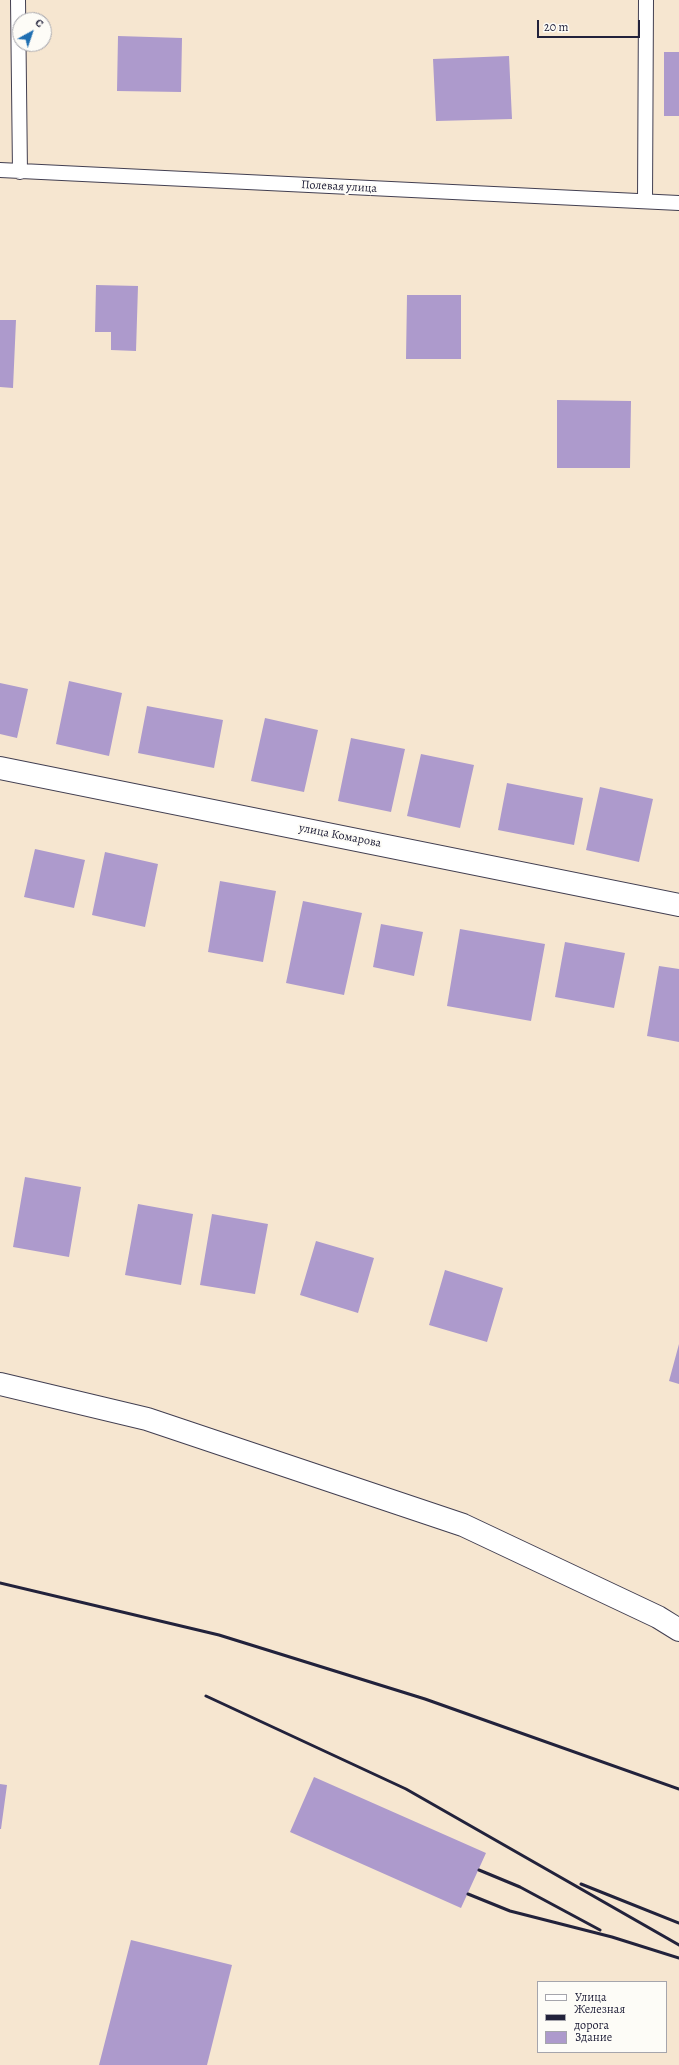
<!DOCTYPE html>
<html>
<head>
<meta charset="utf-8">
<style>
	body { margin:0 }
	#map { position:relative; width:679px; height:2065px; overflow:hidden; background:#f6e6d0; font-family:Alegreya,serif }
	canvas { display:block }
	.legend { position:absolute; left:537px; top:1981px; width:130px; height:72px; box-sizing:border-box; background:#fdfcf7; border:1px solid #a5a5ac; margin:0; padding:5px 7px; list-style:none; font-size:12px; color:#22223b }
	.legend li { display:flex; align-items:center; gap:8px; height:20px }
	.legend b { width:20px; border:1px solid #a5a5ac }
	.north { position:absolute; left:12px; top:12px; width:40px; height:40px; box-sizing:border-box; background:#fdfcf7; border:1px solid #a5a5ac; border-radius:50%; rotate:40deg; font-size:11px; font-weight:700; line-height:16px; text-align:center; color:#22223b }
	.north::after { content:''; display:block; margin:auto; width:14px; height:18px; background:#1f6fb2; clip-path:polygon(50% 0,100% 100%,50% 72%,0 100%) }
	.scale { position:absolute; left:537px; top:20px; width:103px; height:18px; box-sizing:border-box; border:2px solid #22223b; border-top:0; padding-left:5px; font-size:12px; line-height:14px; white-space:nowrap; color:#22223b; -webkit-text-stroke:3px #fdfcf7; paint-order:stroke }
</style>
</head>
<body>
<div id="map">
<canvas width="679" height="2065"></canvas>
<ul class="legend">
<li><b style="height:5px;background:#fff"></b>Улица</li>
<li><b style="height:5px;background:#22223b"></b>Железная дорога</li>
<li><b style="height:11px;background:#ad9acc"></b>Здание</li>
</ul>
<div class="north">С</div>
<div class="scale">20 m</div>
</div>
<script>
const ctx = document.querySelector('canvas').getContext('2d');
ctx.lineJoin = 'round';
function fill(path, color) { ctx.fillStyle = color; ctx.fill(path, 'evenodd'); }
const shape = rows => new Path2D(rows.map(r => 'M' + r).join(''));
function stroke(path, color, width, dash) { ctx.strokeStyle = color; ctx.lineWidth = width; ctx.lineCap = dash ? 'butt' : 'round'; ctx.setLineDash(dash || []); ctx.stroke(path); }
function write(font, color, halo, rows, align = 'center') {
  ctx.font = font + ' Alegreya,serif'; ctx.lineWidth = 4; ctx.setLineDash([]); ctx.textBaseline = 'middle'; ctx.strokeStyle = halo; ctx.fillStyle = color; for (const [text, x, y, turn = 0] of rows) {
    ctx.save(); ctx.translate(x, y); ctx.rotate((+turn || 0) * Math.PI / 180); ctx.textAlign = isNaN(turn) ? turn : align; if (halo) ctx.strokeText(text, 0, 0); ctx.fillText(text, 0, 0); ctx.restore();
  }
}
const building = shape([
	[118,36,182,38,181,92,117,91],
	[664,52,679,52,679,116,664,116],
	[509,56,512,119,436,121,433,59],
	[96,285,138,286,136,351,111,350,111,332,95,332],
	[407,295,461,295,461,359,406,359],
	[0,320,16,320,13,388,0,387],
	[557,400,631,401,630,468,557,468],
	[69,681,122,693,109,756,56,744],
	[0,683,28,689,17,738,0,734],
	[147,706,223,720,214,768,138,753],
	[265,718,318,730,304,792,251,781],
	[351,738,405,749,391,812,338,801],
	[421,754,474,765,460,828,407,816],
	[507,783,583,798,574,845,498,830],
	[600,787,653,799,639,862,586,850],
	[35,849,85,860,74,908,24,897],
	[105,852,158,864,145,927,92,915],
	[220,881,276,891,263,962,208,952],
	[303,901,362,913,344,995,286,983],
	[381,924,423,932,414,976,373,967],
	[460,929,545,944,531,1021,447,1006],
	[565,942,625,953,614,1008,555,997],
	[659,966,679,969,679,1042,647,1036],
	[25,1177,81,1187,69,1257,13,1247],
	[138,1204,193,1214,181,1285,125,1275],
	[212,1214,268,1224,255,1294,200,1285],
	[316,1241,374,1258,358,1313,300,1295],
	[445,1270,503,1288,487,1342,429,1325],
	[679,1344,679,1384,669,1381],
	[314,1777,486,1853,461,1908,290,1832],
	[0,1784,7,1785,1,1829,0,1829],
	[131,1940,232,1965,207,2065,99,2065]
]);
const lane = shape([
	[18,0,20,172],
	[0,170,679,203],
	[645,201,646,0]
]);
const street = shape([
	[0,768,679,905],
	[0,1384,147,1419,463,1525,658,1617,679,1630]
]);
const rail = shape([
	[0,1583,219,1635,425,1699,679,1789],
	[206,1696,406,1789,679,1945],
	[479,1870,520,1887,600,1930],
	[581,1884,679,1923],
	[468,1894,510,1911,612,1937,679,1958]
]);
const streetNames = [
	["Полевая улица",339,187,3],
	["улица Комарова",340,836,11]
];
fill(building, '#ad9acc');
stroke(lane, '#423f51', 16);
stroke(street, '#423f51', 24);
stroke(lane, '#fff', 14);
stroke(street, '#fff', 22);
stroke(rail, '#22223b', 3);
write('12px', '#22223b', '#fdfcf7', streetNames);
</script>
</body>
</html>
